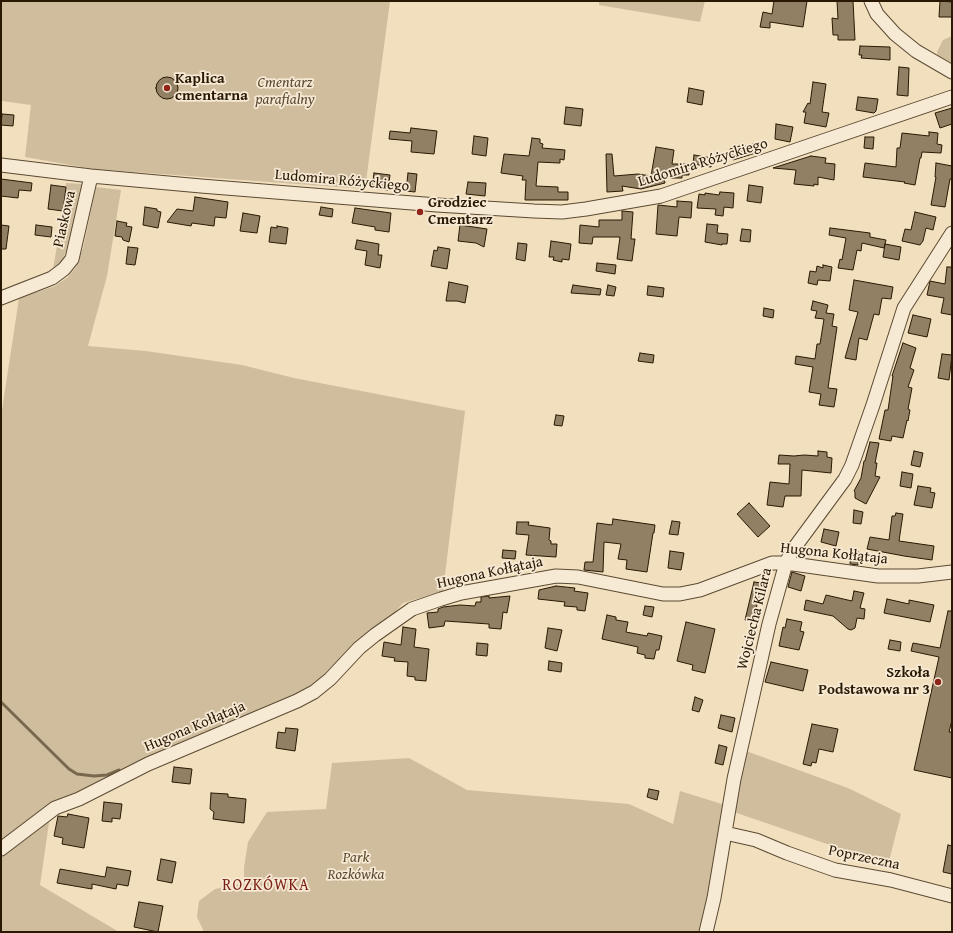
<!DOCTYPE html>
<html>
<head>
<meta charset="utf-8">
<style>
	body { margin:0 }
	#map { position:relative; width:953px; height:933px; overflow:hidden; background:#f2dfbe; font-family:"Gentium Book Plus",serif }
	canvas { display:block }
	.frame { position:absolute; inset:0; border:2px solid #291903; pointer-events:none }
</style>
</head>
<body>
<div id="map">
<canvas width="953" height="933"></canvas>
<div class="frame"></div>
</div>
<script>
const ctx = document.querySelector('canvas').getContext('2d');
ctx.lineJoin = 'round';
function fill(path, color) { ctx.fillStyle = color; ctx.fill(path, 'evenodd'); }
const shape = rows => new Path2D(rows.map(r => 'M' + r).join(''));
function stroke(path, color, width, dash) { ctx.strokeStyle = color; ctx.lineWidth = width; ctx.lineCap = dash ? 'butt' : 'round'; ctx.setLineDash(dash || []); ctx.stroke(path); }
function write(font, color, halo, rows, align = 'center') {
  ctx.font = font + ' "Gentium Book Plus",serif'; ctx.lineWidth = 3.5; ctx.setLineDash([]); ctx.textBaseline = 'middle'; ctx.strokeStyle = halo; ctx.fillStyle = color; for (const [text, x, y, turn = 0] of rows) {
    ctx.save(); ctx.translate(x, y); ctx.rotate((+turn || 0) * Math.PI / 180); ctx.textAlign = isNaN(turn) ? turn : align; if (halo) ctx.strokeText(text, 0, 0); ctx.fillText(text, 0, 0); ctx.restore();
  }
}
const green = shape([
	[1,1,390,1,365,189,93,169,25,157,31,105,2,101,1,107],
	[599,1,705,1,700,22,599,5],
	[952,36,952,66,938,58,937,52,943,40],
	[66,183,82,184,84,190,75,226,62,262,53,269,63,211],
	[96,187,121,190,107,276,88,346,146,351,242,365,294,378,465,411,443,591,403,603,343,672,303,706,218,738,50,816,40,885,119,932,1,932,1,417,19,298,55,286,68,277,76,267,83,248],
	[746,751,848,788,901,814,888,865,734,812],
	[409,758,467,790,629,804,673,824,680,791,725,805,704,932,204,932,197,917,199,901,215,889,244,883,244,868,248,842,267,812,326,809,332,763]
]);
const stream = shape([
	[1,702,69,769,77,774,94,776,107,775,119,770]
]);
const building = shape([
	[774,1,807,1,803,27,770,22,770,28,760,27,763,12,772,14,774,1],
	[837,1,853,1,855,40,838,40,838,35,833,35,832,18,838,19,837,1],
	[940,1,952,2,952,17,939,17,940,1],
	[860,46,890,47,890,60,861,58,862,55,859,55,860,46],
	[899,67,909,68,908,96,897,95,899,67],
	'156 88a11 11 0 1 1 22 0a11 11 0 1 1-22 0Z',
	[813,82,826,84,822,112,829,113,826,127,804,123,806,112,803,112,808,103,810,104,813,82],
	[689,88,704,91,702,105,687,102,689,88],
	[858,97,878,99,876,111,874,113,856,110,858,97],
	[566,107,583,109,581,126,564,124,566,107],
	[952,108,952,124,940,128,935,113,952,108],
	[2,114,14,115,13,126,1,125,2,114],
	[776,124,793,127,790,142,775,139,776,124],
	[411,128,437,131,434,154,411,152,412,141,389,139,390,131,410,133,411,128],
	[929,132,938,133,937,144,942,145,941,153,922,152,921,158,920,158,915,185,904,183,905,182,863,177,865,163,896,167,897,148,900,148,902,133,929,136,929,132],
	[474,136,488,138,486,156,472,154,474,136],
	[865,137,874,137,873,149,864,148,865,137],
	[532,138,540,139,540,143,543,144,542,148,565,150,564,160,560,159,560,163,538,162,536,186,558,187,558,192,568,192,568,200,525,200,526,180,522,180,523,176,501,173,504,154,529,156,532,138],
	[753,144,758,145,759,152,733,160,730,149,740,146,740,148,753,144],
	[656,147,674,150,672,164,689,164,689,175,682,175,682,178,664,178,665,183,641,189,622,186,623,191,607,192,606,154,612,154,614,176,638,174,651,176,656,147],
	[694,155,712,158,711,167,693,164,694,155],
	[811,156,826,158,825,163,835,164,834,180,818,177,818,185,814,184,814,186,794,184,796,170,773,168,811,156],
	[936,163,952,166,952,179,950,179,945,207,931,205,936,177,935,177,936,163],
	[374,173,390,175,388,190,372,188,374,173],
	[408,173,417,174,415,192,406,191,408,173],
	[1,179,32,183,31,191,19,190,18,198,1,196,1,179],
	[468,182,486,183,485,196,466,194,468,182],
	[51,185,66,187,63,211,48,209,51,185],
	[749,185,763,187,761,203,747,201,749,185],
	[720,192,734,193,733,208,724,207,723,216,715,215,716,209,697,208,699,194,705,195,705,193,719,195,720,192],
	[195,197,228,202,226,218,215,217,214,226,192,223,191,226,167,222,177,209,193,211,195,197],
	[677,201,692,202,691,218,679,217,677,236,656,234,658,205,677,207,677,201],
	[145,207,157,209,157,211,161,212,158,228,143,225,145,207],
	[321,207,333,209,332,217,319,215,321,207],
	[355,208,391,213,389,232,375,230,375,227,352,223,355,208],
	[622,211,633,212,631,239,635,239,632,261,617,259,620,237,593,237,592,244,579,243,580,225,599,227,599,220,622,220,622,211],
	[915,212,936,217,933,230,926,228,923,241,920,245,902,241,905,229,911,230,915,212],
	[243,213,260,216,257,233,240,231,243,213],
	[117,221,127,223,126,226,132,227,129,242,123,240,122,237,115,236,117,221],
	[707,224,718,225,717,233,728,234,727,244,722,244,722,245,705,242,707,224],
	[1,225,9,226,6,249,1,249,1,225],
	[36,225,52,227,51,237,35,235,36,225],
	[460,225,487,229,484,247,476,243,458,241,460,225],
	[277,226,288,228,286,244,269,242,271,227,277,228,277,226],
	[830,228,870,233,870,237,886,240,884,248,862,243,861,251,857,250,853,270,838,268,840,259,842,260,846,238,829,235,830,228],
	[742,229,751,230,750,242,740,241,742,229],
	[357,240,379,244,378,255,382,255,380,268,365,265,367,251,355,249,357,240],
	[551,241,571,244,569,260,562,259,562,262,553,260,554,257,549,257,551,241],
	[518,243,527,244,525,261,516,259,518,243],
	[885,244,901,247,899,260,883,257,885,244],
	[128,247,138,248,135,265,126,264,128,247],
	[438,247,450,249,447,269,431,266,434,250,437,251,438,247],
	[597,263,616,265,615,274,596,271,597,263],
	[823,265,832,267,830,281,818,280,817,285,808,283,810,271,816,272,817,266,823,268,823,265],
	[947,267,952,267,952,315,941,313,944,298,927,295,930,281,945,284,947,267],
	[854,280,893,287,891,299,882,298,879,315,874,314,867,340,859,338,856,360,845,358,858,312,849,310,854,280],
	[449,282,468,286,465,303,457,301,446,301,449,282],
	[573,285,601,289,600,295,571,293,573,285],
	[608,285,616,287,614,296,606,295,608,285],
	[648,286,664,288,663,297,647,295,648,286],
	[813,301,828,305,826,313,834,314,832,326,837,327,828,388,837,389,834,407,819,405,821,394,809,392,813,367,795,364,796,356,815,359,817,344,820,344,824,319,815,318,817,311,811,310,813,301],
	[764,308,774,310,773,318,763,316,764,308],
	[913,315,931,319,927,337,908,333,913,315],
	[903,343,916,348,910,368,914,370,908,387,912,388,908,409,910,410,908,421,907,420,903,438,892,436,891,441,879,439,885,410,888,410,893,376,892,376,903,343],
	[640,353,654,355,653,363,638,361,640,353],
	[942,354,952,355,949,380,938,378,942,354],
	[556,415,564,416,562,426,554,425,556,415],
	[870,442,879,443,875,463,877,463,875,476,880,477,866,504,855,498,855,492,854,491,861,478,864,461,865,461,870,442],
	[818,451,827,452,827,457,832,458,831,473,802,470,801,496,785,496,783,507,767,505,770,482,789,484,790,464,778,464,779,455,794,456,804,455,818,456,818,451],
	[914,451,923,453,920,467,911,465,914,451],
	[902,472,913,474,911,488,900,486,902,472],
	[918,486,931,488,930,492,935,493,932,508,914,505,918,486],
	[749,503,770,526,758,537,737,514,749,503],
	[854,510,863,512,861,524,853,523,854,510],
	[896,513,903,514,899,541,934,546,932,560,904,556,867,549,870,537,889,540,892,516,895,516,896,513],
	[613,519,655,525,654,533,653,533,647,572,626,569,627,560,618,559,621,544,604,542,603,572,584,570,585,562,593,562,597,523,612,525,613,519],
	[672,521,680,522,678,535,669,534,672,521],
	[517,522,529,522,528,525,550,528,549,540,551,541,551,544,557,544,556,557,526,555,529,535,516,534,517,522],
	[824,529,839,532,836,546,821,542,824,529],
	[503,550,516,551,515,559,502,558,503,550],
	[670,551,684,553,681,570,668,568,670,551],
	[851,552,859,552,858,565,850,564,851,552],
	[792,572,805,576,801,591,788,587,792,572],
	[754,582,762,583,753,622,745,620,754,582],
	[556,586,575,588,574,591,588,593,585,611,577,610,577,607,564,606,565,602,538,599,539,590,556,586],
	[854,591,864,593,860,608,865,609,864,619,857,618,855,628,851,630,848,629,833,616,804,610,806,600,823,604,826,595,852,601,854,591],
	[489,596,489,598,510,596,507,613,503,612,501,629,489,628,489,624,445,621,444,626,429,628,427,613,438,612,438,609,443,607,460,605,475,606,476,602,481,602,481,597,489,596],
	[887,599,909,604,909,600,934,605,930,622,884,613,887,599],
	[645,606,654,607,652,617,643,615,645,606],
	[948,611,952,611,952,720,949,732,952,732,952,778,914,770,939,657,911,651,913,643,940,648,948,611],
	[607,615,616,617,616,620,628,622,626,632,647,636,648,633,662,636,659,650,656,650,654,659,645,658,645,655,637,653,638,647,602,639,607,615],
	[787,619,802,622,800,631,804,632,799,650,779,646,783,627,785,628,787,619],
	[686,622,715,629,705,673,692,670,693,665,677,661,686,622],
	[403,627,416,629,414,647,429,649,426,681,415,680,415,677,407,676,408,662,394,661,395,658,382,656,384,642,401,645,403,627],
	[548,628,562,630,557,651,545,648,548,628],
	[890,640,901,642,900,651,888,649,890,640],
	[477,643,488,644,487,656,476,655,477,643],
	[549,661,562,663,561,672,548,670,549,661],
	[771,662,808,670,803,691,765,682,771,662],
	[695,697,703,700,699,712,692,710,695,697],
	[721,715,735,718,732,732,718,728,721,715],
	[812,724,838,729,833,752,819,749,816,763,812,762,811,766,803,764,812,724],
	[286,728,298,729,295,751,276,748,278,732,285,733,286,728],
	[719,745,727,747,723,765,715,763,719,745],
	[174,767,192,769,190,784,172,782,174,767],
	[649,789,659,791,657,800,647,797,649,789],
	[211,793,228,794,228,797,246,799,244,823,213,819,214,812,210,809,211,793],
	[104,802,122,804,120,819,112,818,112,822,102,821,104,802],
	[68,814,89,818,84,848,62,844,63,838,54,836,58,816,67,817,68,814],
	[948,845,952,846,952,874,943,872,948,845],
	[161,859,176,862,172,883,157,880,161,859],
	[107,867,131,871,128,886,117,884,116,889,92,884,92,889,57,883,60,869,105,877,107,867],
	[139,902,163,906,158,932,134,927,139,902]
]);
const street = shape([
	[871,1,877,14,895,34,916,51,952,72],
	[1,165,91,176,201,186,437,205,534,211,562,212,586,209,661,196,952,97],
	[1,298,52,278,64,269,72,259,91,176],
	[725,833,756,840,787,853,835,870,891,880,952,896],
	[1,849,55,808,79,799,148,764,297,701,314,692,330,679,359,648,375,635,412,609,441,599,461,593,556,576,578,577,663,594,680,594,700,590,772,563,786,563,878,576,918,576,952,572],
	[706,932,714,898,734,779,769,624,786,563,792,551,845,479,852,465,873,405,904,308,952,233]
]);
const markers = [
	[167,88,4,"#8f2418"],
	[420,212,4,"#8f2418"],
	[938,682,4,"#8f2418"]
];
const poiNames = [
	["Kaplica",175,79],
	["cmentarna",175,96],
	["Grodziec",428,203],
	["Cmentarz",428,220],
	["Szkoła",930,673,"right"],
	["Podstawowa nr 3",930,690,"right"]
];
const parkNames = [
	["Cmentarz",285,83],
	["parafialny",285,100],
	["Park",356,858],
	["Rozkówka",356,875]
];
const streetNames = [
	["Ludomira Różyckiego",703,163,-17],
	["Ludomira Różyckiego",342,181,5],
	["Piaskowa",65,219,-77],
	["Hugona Kołłątaja",834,554,6],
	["Hugona Kołłątaja",490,573,-12],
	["Wojciecha Kilara",755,619,-76],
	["Hugona Kołłątaja",195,727,-23],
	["Poprzeczna",864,858,12]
];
const neighbourhoodNames = [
	["ROZKÓWKA",266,886]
];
fill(green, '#d0bd9e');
stroke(stream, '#79684d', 3);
fill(building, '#928064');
stroke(building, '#291903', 1);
stroke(street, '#5b4a32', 15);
stroke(street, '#f7ead5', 13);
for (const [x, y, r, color] of markers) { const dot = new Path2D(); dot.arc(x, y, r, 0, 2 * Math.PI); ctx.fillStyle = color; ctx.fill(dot); stroke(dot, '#f7ead5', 1.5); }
write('bold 15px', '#291903', '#f7ead5', poiNames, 'left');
write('italic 15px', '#5b4a32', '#f7ead5', parkNames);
write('15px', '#291903', '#f7ead5', streetNames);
ctx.letterSpacing = '1px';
write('16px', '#7a1f14', '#f7ead5', neighbourhoodNames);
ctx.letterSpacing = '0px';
</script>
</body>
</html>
